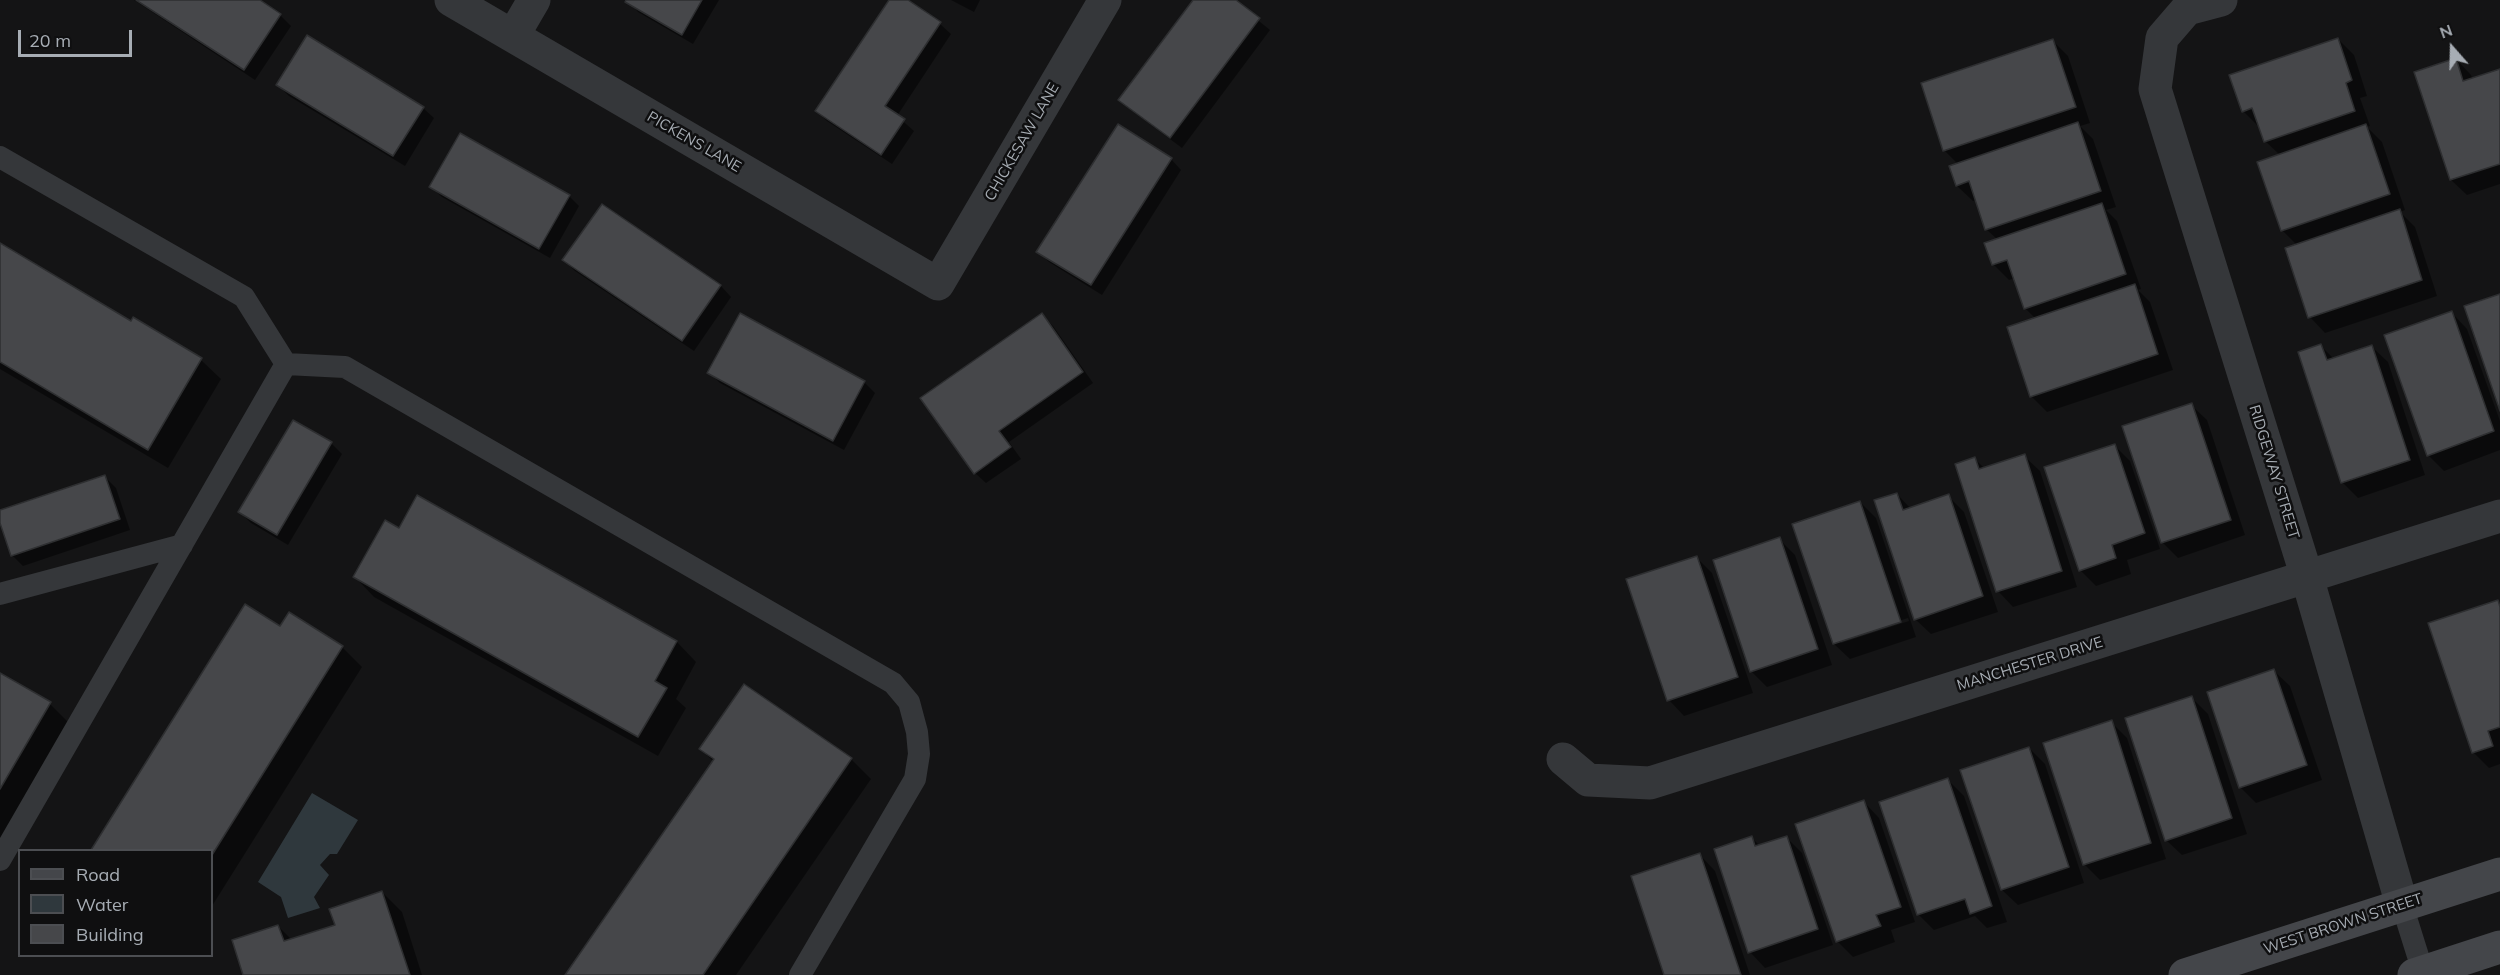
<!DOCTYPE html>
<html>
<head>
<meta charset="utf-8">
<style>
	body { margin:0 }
	#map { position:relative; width:2500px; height:975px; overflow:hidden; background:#141415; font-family:Mulish,sans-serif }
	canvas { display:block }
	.legend { position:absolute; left:18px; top:849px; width:195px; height:108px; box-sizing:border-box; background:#0f0f10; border:2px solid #4c4e52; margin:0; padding:8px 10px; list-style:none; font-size:18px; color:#a7adb4 }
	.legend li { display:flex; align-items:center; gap:12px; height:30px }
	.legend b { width:30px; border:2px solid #4c4e52 }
	.north { position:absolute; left:2422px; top:18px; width:60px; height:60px; -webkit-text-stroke:4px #0f0f10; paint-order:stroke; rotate:340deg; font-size:16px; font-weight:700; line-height:24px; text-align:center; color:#a7adb4 }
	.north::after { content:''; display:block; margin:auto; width:21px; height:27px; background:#a7adb4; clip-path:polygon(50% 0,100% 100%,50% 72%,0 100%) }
	.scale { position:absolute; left:18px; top:30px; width:114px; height:27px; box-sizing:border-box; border:3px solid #a7adb4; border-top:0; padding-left:8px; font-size:18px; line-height:21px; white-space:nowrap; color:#a7adb4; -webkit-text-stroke:4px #0f0f10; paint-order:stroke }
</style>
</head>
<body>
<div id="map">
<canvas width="2500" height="975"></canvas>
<ul class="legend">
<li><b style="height:8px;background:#44464a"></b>Road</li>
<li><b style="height:16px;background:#2f383d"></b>Water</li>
<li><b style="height:16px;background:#46474a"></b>Building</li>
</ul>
<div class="north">N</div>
<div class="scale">20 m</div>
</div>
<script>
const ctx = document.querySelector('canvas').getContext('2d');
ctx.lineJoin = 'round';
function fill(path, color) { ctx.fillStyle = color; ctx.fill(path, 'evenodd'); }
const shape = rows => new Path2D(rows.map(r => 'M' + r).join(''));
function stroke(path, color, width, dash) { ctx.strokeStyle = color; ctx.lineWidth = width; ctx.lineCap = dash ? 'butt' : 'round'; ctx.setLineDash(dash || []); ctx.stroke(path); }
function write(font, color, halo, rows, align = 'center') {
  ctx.font = font + ' Mulish,sans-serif'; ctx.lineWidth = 5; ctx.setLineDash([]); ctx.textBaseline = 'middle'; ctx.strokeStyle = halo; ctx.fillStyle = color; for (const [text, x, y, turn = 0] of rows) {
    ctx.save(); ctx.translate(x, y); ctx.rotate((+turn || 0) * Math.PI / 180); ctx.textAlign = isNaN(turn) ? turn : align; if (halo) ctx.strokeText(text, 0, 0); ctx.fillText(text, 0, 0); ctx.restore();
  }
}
const water = shape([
	[312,793,358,820,337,854,330,854,320,865,329,875,314,897,320,908,288,918,281,897,258,882]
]);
const shadow = shape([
	[134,0,257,0,280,15,291,26,255,80],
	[628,0,719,0,693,44,638,12],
	[891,0,905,0,940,24,951,34,897,116,914,131,892,164,827,121,817,111],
	[951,0,980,0,974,12],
	[1195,0,1233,0,1270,30,1182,148,1131,110,1120,100],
	[2338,39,2354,55,2367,96,2360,98,2370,126,2367,127,2382,142,2405,210,2400,212,2415,227,2437,296,2325,333,2310,317,2297,245,2282,230,2280,155,2265,141,2259,127,2243,111],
	[2052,40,2068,56,2090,123,2080,126,2093,139,2116,207,2106,210,2117,221,2141,289,2138,290,2150,302,2173,370,2047,412,2031,396,2036,319,2025,308,2015,278,2009,280,1993,264,1998,240,1986,229,1977,200,1973,201,1957,186,1958,164,1945,151,1923,84],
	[2456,59,2471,75,2473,80,2500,71,2500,184,2467,195,2451,180],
	[278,85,423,108,434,118,405,166,289,96],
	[1171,159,1181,170,1102,295,1049,262,1038,251],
	[431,187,569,196,579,206,550,258,442,197],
	[602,206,721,286,731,297,694,351,575,271,564,260],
	[0,245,132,323,133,320,201,360,221,379,168,468,0,369],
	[2452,313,2467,329,2500,421,2500,450,2444,471,2428,455],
	[740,315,864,382,875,393,844,450,720,383,709,372],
	[1042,315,1053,326,1093,383,1009,442,1021,459,986,483,975,473],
	[2321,346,2334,359,2372,347,2388,362,2425,475,2358,498,2342,482],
	[2191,405,2207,420,2245,535,2178,558,2162,542],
	[331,443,342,454,288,545,251,523,240,512],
	[2114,445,2130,461,2160,549,2127,560,2131,574,2096,586,2080,570],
	[2024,456,2040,471,2077,587,2013,607,1998,591,1975,459,1985,469],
	[105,477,116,488,130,530,23,566,12,555,0,512],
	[1897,494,1911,509,1948,496,1964,512,1998,612,1931,634,1915,619],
	[418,497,677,642,696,662,676,699,686,708,658,756,374,597,355,577,400,530],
	[1860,502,1876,518,1916,637,1850,659,1834,644],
	[1908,618,1909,621,1841,643,1841,640],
	[1779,539,1795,555,1832,665,1767,687,1752,672,1714,561],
	[1696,557,1712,573,1753,693,1684,716,1669,700],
	[2497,601,2500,604,2500,764,2489,768,2473,752],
	[245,606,280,628,342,647,362,667,212,906,212,850,93,850],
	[2274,671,2290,686,2322,780,2256,803,2240,787],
	[0,675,50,704,69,723,0,842],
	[2192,698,2208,714,2247,834,2182,855,2166,840],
	[2111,722,2127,738,2166,859,2100,880,2084,864],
	[2029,748,2045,764,2084,883,2018,905,2002,890],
	[701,749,851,759,871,779,736,975,567,975,714,762],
	[1948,780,1964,796,2007,922,1987,928,1975,916,1934,930,1919,915,1881,803],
	[1864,802,1879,818,1915,922,1891,930,1895,942,1853,957,1837,941],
	[1786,837,1802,853,1833,945,1765,968,1750,952,1752,838,1760,846],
	[1700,855,1715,871,1750,975,1666,975],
	[382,892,402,912,422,975,245,975,278,926,292,940,336,926]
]);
const building = shape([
	[136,0,260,0,281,14,244,70,136,0],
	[626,0,702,0,682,35,625,2,626,0],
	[889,0,908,0,941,22,885,106,905,119,881,155,815,111,889,0],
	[1193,0,1236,0,1260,18,1170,138,1118,100,1193,0],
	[307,35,424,107,393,156,276,85,307,35],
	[2338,38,2352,80,2346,83,2355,111,2264,142,2252,108,2242,112,2229,75,2338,38],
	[2053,39,2076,107,1943,151,1921,83,2053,39],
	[2456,58,2463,81,2500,69,2500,164,2450,180,2414,72,2456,58],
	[2078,122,2101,191,1985,230,1969,181,1956,186,1949,166,2078,122],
	[1118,124,1172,158,1091,285,1036,252,1118,124],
	[2366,124,2390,194,2281,231,2257,162,2366,124],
	[460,133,570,195,539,249,429,187,460,133],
	[2102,203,2126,274,2024,309,2007,260,1992,265,1984,243,2102,203],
	[602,204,721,285,682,341,562,260,602,204],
	[2400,209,2422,280,2308,318,2285,248,2400,209],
	[0,243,131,321,133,317,202,358,148,450,0,362,0,243],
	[2135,284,2158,354,2030,397,2007,327,2135,284],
	[2500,294,2500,411,2464,306,2500,294],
	[2452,311,2494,431,2427,456,2384,335,2452,311],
	[740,313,865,381,833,441,707,373,740,313],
	[1042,313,1083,372,999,431,1011,447,974,474,920,398,1042,313],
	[2321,344,2327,360,2372,345,2410,460,2341,483,2298,352,2321,344],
	[2192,403,2231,520,2161,543,2122,426,2192,403],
	[293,420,332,442,277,535,238,512,293,420],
	[2115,444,2145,533,2112,545,2116,558,2079,571,2044,467,2115,444],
	[2025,454,2062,571,1996,592,1955,464,1975,457,1979,469,2025,454],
	[105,475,120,519,11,556,0,523,0,510,105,475],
	[1897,493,1903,510,1949,494,1983,596,1914,620,1874,500,1897,493],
	[417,495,677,641,655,681,667,688,638,737,353,577,385,520,399,528,417,495],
	[1860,501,1901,622,1833,644,1792,524,1860,501],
	[1780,537,1818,649,1750,672,1713,560,1780,537],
	[1697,556,1738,677,1667,701,1626,579,1697,556],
	[2498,600,2500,607,2500,727,2488,731,2493,746,2472,753,2428,623,2498,600],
	[245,604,280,626,289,612,343,646,212,855,212,850,91,850,245,604],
	[2274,669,2307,765,2239,788,2207,692,2274,669],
	[0,673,51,702,0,789,0,673],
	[744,684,852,758,703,975,565,975,714,759,699,749,744,684],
	[2192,696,2232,818,2165,841,2125,718,2192,696],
	[2112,720,2151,843,2083,865,2043,743,2112,720],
	[2029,747,2069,867,2001,890,1960,770,2029,747],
	[1948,778,1992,906,1970,914,1965,899,1917,915,1879,802,1948,778],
	[1864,800,1901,907,1876,915,1881,926,1836,942,1795,824,1864,800],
	[1752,836,1755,846,1787,836,1818,929,1748,953,1714,849,1752,836],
	[1700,853,1741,975,1664,975,1631,876,1700,853],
	[382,891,410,975,243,975,232,940,278,925,284,941,335,925,329,909,382,891]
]);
const service = shape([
	[0,157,244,297,286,364],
	[0,594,182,545],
	[0,860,286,364,345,367,893,683,909,702,917,732,919,754,915,779,800,975],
	[2402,905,2424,975]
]);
const minor = shape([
	[451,0,938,284,1105,0],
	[2221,0,2187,9,2162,38,2155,89,2307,577,2402,905],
	[513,36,534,0],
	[1563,759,1588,780,1650,783,2500,516]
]);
const secondary = shape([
	[2185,975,2500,874],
	[2414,975,2500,947]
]);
const streetNames = [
	["PICKENS LANE",694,142,30],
	["CHICKESAW LANE",1022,142,-60],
	["RIDGEWAY STREET",2274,472,73],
	["MANCHESTER DRIVE",2030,664,-17],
	["WEST BROWN STREET",2343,924,-18]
];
fill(water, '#2f383d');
fill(shadow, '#0007');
fill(building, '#46474a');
stroke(building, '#2e2f31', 1.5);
stroke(service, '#35373a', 22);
stroke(minor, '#35373a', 33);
stroke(secondary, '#44464a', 33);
write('15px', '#a7adb4', '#0f0f10', streetNames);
</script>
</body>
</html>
